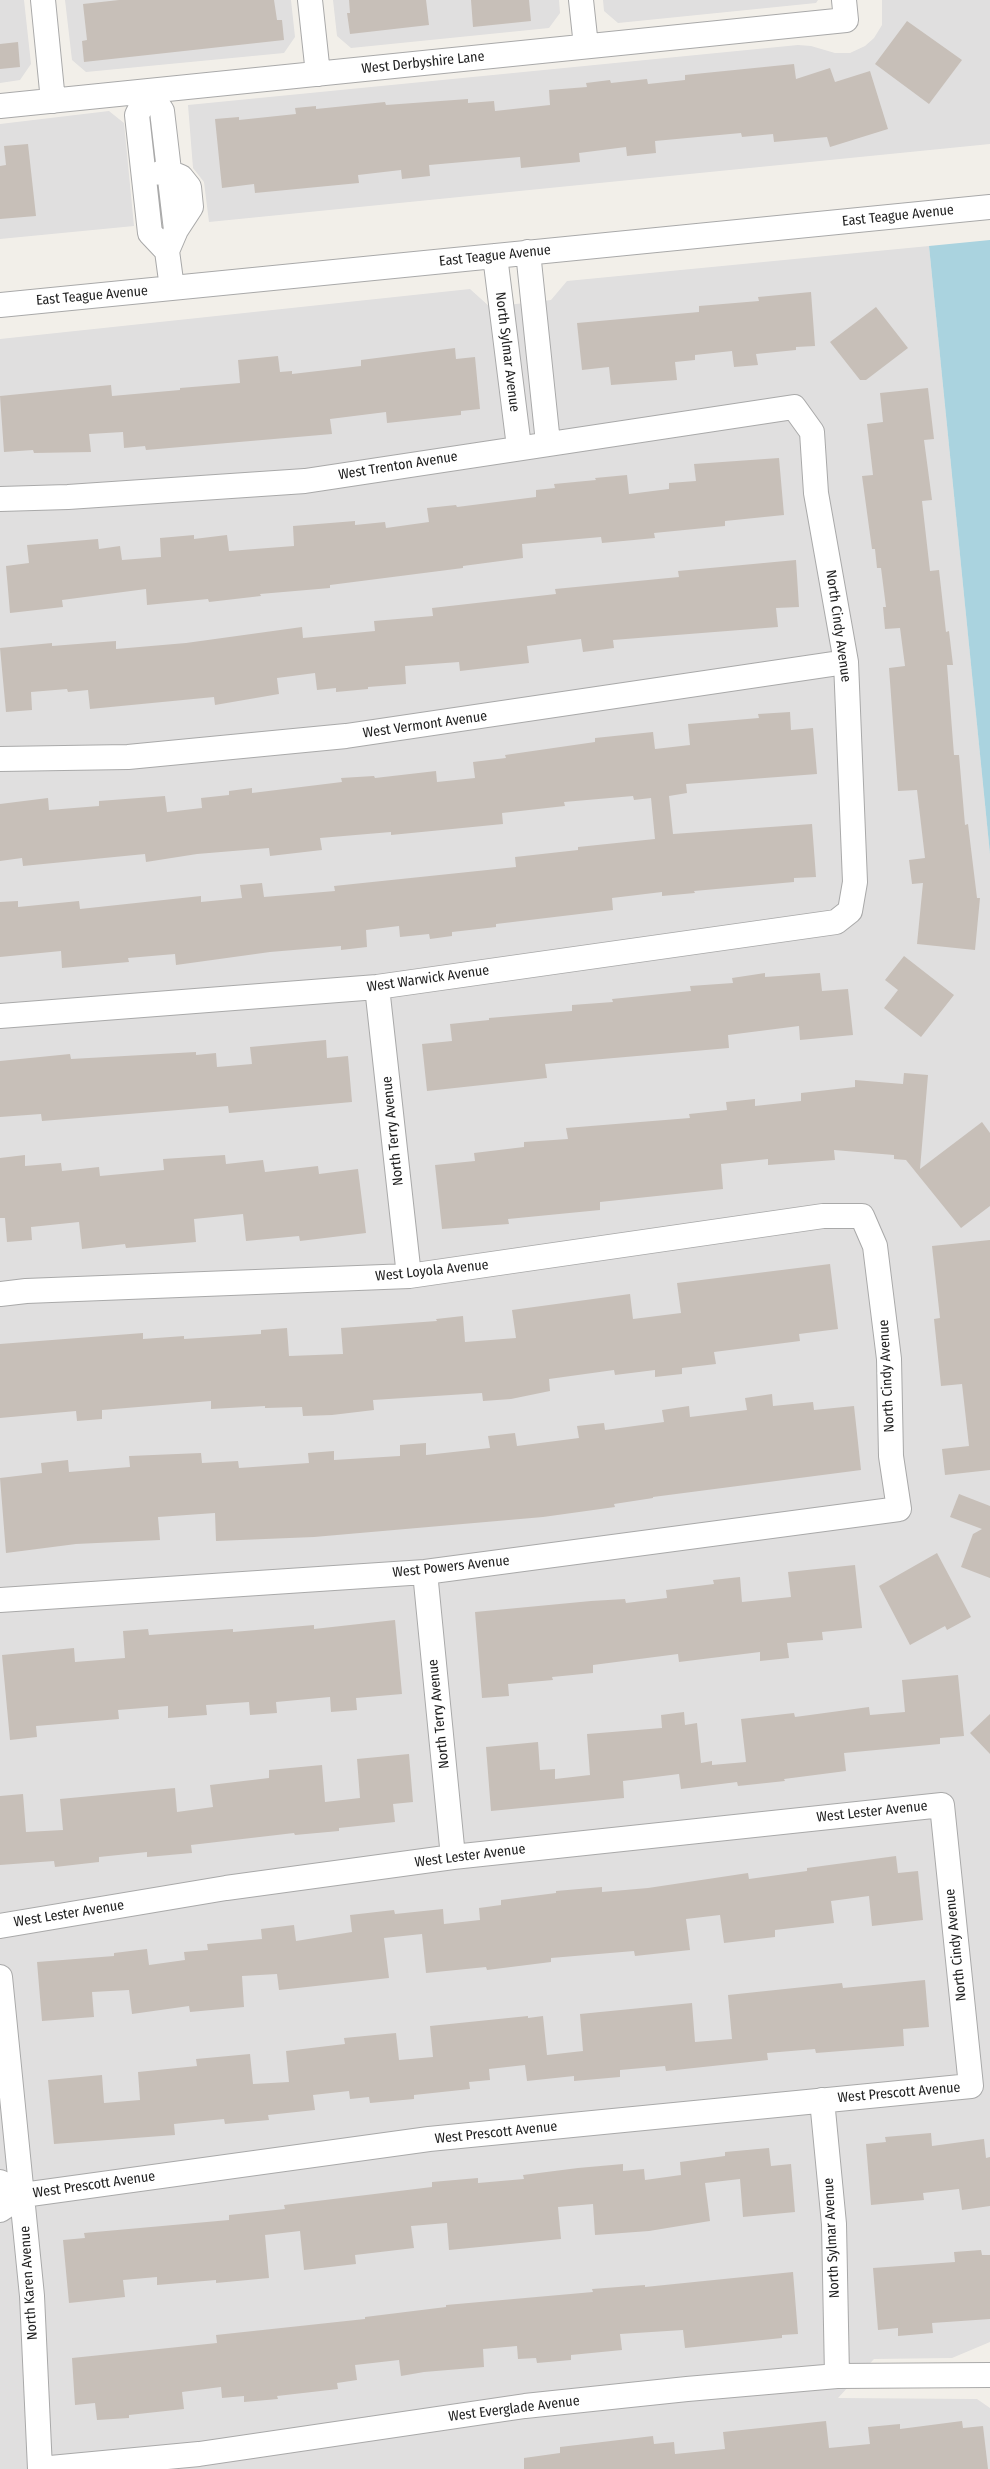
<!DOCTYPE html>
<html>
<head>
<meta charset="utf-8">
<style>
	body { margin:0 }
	canvas { display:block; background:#f2efe9 }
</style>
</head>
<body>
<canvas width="990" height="2469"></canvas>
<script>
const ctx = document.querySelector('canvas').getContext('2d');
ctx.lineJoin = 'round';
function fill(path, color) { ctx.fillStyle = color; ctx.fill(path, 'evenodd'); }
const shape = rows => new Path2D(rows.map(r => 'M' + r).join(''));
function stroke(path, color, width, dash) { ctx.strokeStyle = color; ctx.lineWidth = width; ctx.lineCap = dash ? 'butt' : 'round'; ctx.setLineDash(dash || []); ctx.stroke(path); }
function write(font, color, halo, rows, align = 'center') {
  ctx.font = font + ' "Fira Sans Condensed",sans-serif'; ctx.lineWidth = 5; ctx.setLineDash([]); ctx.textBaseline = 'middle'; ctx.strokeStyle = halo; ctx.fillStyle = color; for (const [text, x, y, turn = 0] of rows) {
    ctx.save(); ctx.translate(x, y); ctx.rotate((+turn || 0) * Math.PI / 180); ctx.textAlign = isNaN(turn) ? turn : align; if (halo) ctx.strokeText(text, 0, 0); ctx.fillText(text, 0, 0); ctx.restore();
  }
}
const residential = shape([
	[0,0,24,0,31,64,20,80,0,83],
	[65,0,291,0,295,37,284,53,86,72,72,60],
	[333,0,559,0,560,13,549,28,351,48,337,36],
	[603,0,818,0,816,3,618,23,604,11],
	[882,0,990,0,990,144,209,222,204,182,193,168,188,105,798,45,811,46,835,53,850,53,865,46,874,38,882,25],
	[109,111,124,123,134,226,0,239,0,124],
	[929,246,990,854,990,2342,952,2358,874,2359,838,2398,977,2399,990,2408,990,2469,0,2469,0,339,470,289,490,307,551,300,567,281]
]);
const water = shape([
	[990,240,990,854,929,246]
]);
const building = shape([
	[119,0,274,0,277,20,282,20,284,40,84,62,82,41,87,40,83,4],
	[349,0,426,0,429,25,350,34,347,13,350,13],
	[471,0,529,0,531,21,473,27],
	[907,21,962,60,929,104,875,64],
	[18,42,20,67,0,69,0,44],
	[794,64,796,79,830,68,835,82,870,71,888,129,830,147,827,137,774,142,773,134,742,137,741,133,655,141,656,153,627,156,626,147,579,153,580,162,521,168,520,157,429,165,430,176,402,179,401,170,358,175,359,183,255,193,254,184,222,188,215,119,239,117,239,120,296,114,295,108,316,106,316,109,385,102,386,105,468,99,468,103,494,101,495,111,550,105,549,90,587,87,586,83,610,80,611,83,647,79,648,84,685,80,685,75],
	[28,144,36,216,0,219,0,166,6,165,4,146],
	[811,292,815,346,796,347,796,350,756,354,758,365,734,367,732,351,695,355,695,360,675,362,677,380,611,385,609,367,582,370,577,323,699,312,699,306,759,301,758,297],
	[876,307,908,348,866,380,860,380,830,342],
	[455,348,456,359,475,357,480,409,461,411,461,415,387,423,386,412,330,419,332,434,146,450,145,446,124,448,123,432,89,434,91,452,34,453,33,450,4,452,0,396,111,385,112,396,180,390,180,388,240,383,238,360,278,356,280,372,292,371,292,374,361,366,361,360],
	[928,388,934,439,924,440,932,500,922,501,930,571,939,570,946,632,949,631,953,665,947,665,954,755,959,755,965,825,968,824,977,898,980,898,975,950,917,944,923,883,912,884,909,860,925,858,917,790,898,791,889,668,905,666,900,628,885,629,883,607,886,607,881,568,877,568,875,549,872,549,862,476,873,475,867,424,883,422,880,393],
	[779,458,784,515,725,521,725,526,654,533,655,538,602,543,601,537,522,544,523,558,463,566,463,568,330,585,330,588,260,594,261,596,209,602,208,599,147,605,146,589,62,600,63,607,10,613,6,566,29,563,27,545,98,539,99,549,120,546,122,560,161,557,160,538,194,535,194,539,227,535,229,551,294,546,293,526,355,521,355,525,385,522,386,528,429,522,427,508,456,505,457,507,536,497,536,490,555,488,554,484,596,480,595,478,627,475,629,494,669,489,669,483,696,481,694,464],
	[796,560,799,607,776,608,778,627,613,640,614,648,583,652,581,639,527,646,529,663,460,671,459,662,405,666,406,684,368,687,368,689,336,692,336,688,317,690,315,673,277,678,279,694,215,705,214,697,90,709,88,690,68,692,67,689,31,692,32,710,6,712,0,648,52,643,52,646,116,641,116,649,186,643,302,627,303,638,375,631,374,621,433,616,432,608,556,594,555,589,679,577,678,571],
	[790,712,791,730,813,728,817,774,686,784,687,793,669,796,673,834,812,824,816,877,794,878,794,882,694,891,695,893,662,896,662,892,612,898,613,910,496,924,496,927,452,932,452,936,430,939,429,934,400,937,399,926,366,930,367,947,341,950,341,946,270,952,176,965,175,954,128,958,129,962,62,968,61,951,0,957,0,902,18,901,18,907,79,901,80,909,201,896,201,902,242,898,240,885,262,883,264,897,335,891,334,886,516,867,515,857,578,850,578,847,655,839,651,798,634,800,633,796,564,802,565,806,502,813,503,824,391,835,391,832,320,838,322,850,270,856,269,848,197,854,146,862,145,854,23,866,22,858,0,861,0,804,48,798,49,810,99,806,99,801,165,796,167,812,202,808,201,798,229,795,229,791,252,788,252,793,342,782,341,778,374,776,375,778,436,771,437,782,475,778,473,762,506,758,505,755,595,742,595,738,653,732,655,749,690,745,688,724,759,718,758,714],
	[904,956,954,995,921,1037,884,1008,898,990,885,980],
	[765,973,765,977,820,973,822,991,848,989,853,1035,800,1040,799,1026,728,1035,729,1048,545,1064,547,1078,427,1091,422,1044,452,1041,450,1024,489,1020,489,1018,572,1011,572,1005,613,1002,612,999,691,991,690,986,733,983,732,978],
	[326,1040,327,1058,348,1056,352,1102,229,1113,228,1106,42,1121,41,1114,0,1117,0,1061,70,1054,71,1059,196,1052,196,1055,216,1053,217,1067,252,1064,250,1047],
	[904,1073,928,1075,920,1169,982,1122,990,1133,990,1206,961,1228,906,1160,894,1159,894,1155,834,1150,835,1160,768,1165,768,1159,721,1164,723,1189,600,1202,600,1210,508,1219,509,1224,442,1229,435,1165,475,1161,474,1153,524,1147,524,1142,568,1139,566,1128,690,1118,689,1114,727,1110,726,1102,755,1099,755,1106,801,1101,801,1093,855,1087,855,1080,903,1084],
	[25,1155,25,1166,61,1163,62,1171,99,1167,100,1176,164,1170,163,1159,225,1155,226,1164,263,1160,265,1172,318,1166,319,1174,358,1169,366,1233,300,1241,299,1236,246,1241,243,1214,194,1219,196,1242,126,1248,125,1244,82,1249,79,1222,31,1227,32,1240,7,1242,5,1218,0,1218,0,1158],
	[990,1240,990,1470,945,1475,942,1449,969,1446,962,1384,941,1386,934,1319,940,1318,932,1246],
	[830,1264,838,1329,799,1334,800,1341,714,1352,716,1364,682,1368,682,1374,655,1377,655,1370,615,1375,614,1370,549,1379,550,1391,511,1399,483,1401,482,1393,373,1400,374,1410,332,1415,303,1416,302,1407,265,1408,265,1406,211,1409,211,1401,102,1410,102,1419,77,1421,76,1411,0,1418,0,1344,143,1333,143,1339,184,1336,184,1339,261,1334,261,1330,287,1328,289,1356,343,1354,341,1328,437,1321,436,1319,463,1316,465,1342,516,1338,512,1310,630,1294,633,1319,681,1313,677,1283],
	[772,1394,773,1406,813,1402,814,1410,854,1406,861,1470,653,1497,653,1498,614,1504,615,1507,543,1517,314,1537,216,1541,215,1513,158,1517,160,1540,76,1544,6,1553,0,1478,42,1473,41,1463,68,1460,69,1472,130,1467,129,1456,201,1453,202,1463,238,1461,239,1468,309,1463,308,1453,334,1451,334,1460,400,1456,400,1445,426,1443,426,1455,490,1448,488,1436,515,1433,517,1446,579,1438,577,1426,604,1423,605,1430,664,1422,662,1410,689,1406,690,1417,747,1410,745,1398],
	[959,1494,990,1506,990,1578,961,1567,973,1534,982,1529,950,1517],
	[937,1553,971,1617,947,1630,945,1626,910,1645,879,1586],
	[855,1565,862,1628,822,1632,823,1640,787,1643,789,1658,760,1661,760,1652,679,1662,678,1654,593,1665,593,1673,552,1677,553,1680,508,1684,509,1696,482,1698,475,1612,591,1601,625,1599,626,1603,667,1598,666,1590,714,1584,713,1580,740,1577,742,1602,791,1597,788,1572],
	[395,1620,402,1694,356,1698,357,1710,331,1712,330,1697,276,1702,277,1713,250,1715,249,1702,206,1705,207,1715,168,1718,168,1706,118,1710,119,1719,36,1726,37,1737,10,1740,2,1655,74,1648,75,1662,125,1658,123,1631,148,1629,149,1635,233,1629,233,1632,314,1625,314,1629],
	[958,1675,964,1736,940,1738,940,1744,844,1753,846,1771,784,1779,785,1781,738,1786,737,1782,681,1789,679,1774,623,1781,624,1798,491,1811,486,1747,538,1742,540,1770,555,1769,555,1779,590,1775,587,1734,662,1728,661,1715,684,1712,685,1725,697,1723,701,1763,712,1761,712,1765,746,1762,741,1719,794,1713,795,1717,869,1707,870,1715,905,1712,902,1680],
	[990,1714,990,1754,970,1733],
	[409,1754,413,1802,393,1804,395,1822,339,1828,339,1831,295,1835,294,1833,191,1845,192,1853,147,1857,147,1852,99,1857,99,1862,55,1867,54,1861,0,1865,0,1796,23,1794,26,1832,63,1830,60,1799,175,1788,177,1812,213,1807,210,1785,269,1778,269,1770,322,1765,325,1802,360,1798,357,1759],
	[896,1856,898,1873,918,1871,923,1920,872,1926,869,1896,831,1901,834,1923,775,1930,775,1937,724,1943,720,1915,686,1919,690,1950,635,1956,634,1951,551,1958,551,1962,487,1970,486,1967,426,1973,422,1934,384,1938,389,1978,279,1990,277,1974,242,1976,244,2007,190,2012,189,2006,132,2014,129,1990,92,1992,94,2017,42,2021,37,1962,114,1956,114,1953,147,1949,149,1965,185,1960,184,1952,208,1950,207,1944,262,1939,261,1929,294,1925,296,1941,352,1932,350,1915,394,1910,395,1914,443,1909,444,1924,480,1920,479,1908,501,1905,501,1900,556,1893,556,1891,602,1887,602,1892,648,1888,748,1873,749,1879,807,1871,807,1868],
	[925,1980,929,2027,903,2029,904,2046,816,2053,815,2049,767,2053,768,2060,666,2071,665,2066,620,2070,620,2077,574,2081,574,2076,527,2081,525,2065,489,2069,490,2080,469,2082,470,2089,414,2095,414,2099,370,2103,369,2097,350,2099,349,2091,313,2095,315,2110,268,2115,269,2120,225,2124,224,2119,174,2124,175,2135,54,2144,48,2080,102,2075,104,2103,140,2100,138,2072,197,2066,196,2059,250,2054,253,2084,289,2082,286,2051,345,2044,344,2038,396,2033,399,2060,433,2057,430,2026,528,2016,528,2018,543,2016,547,2055,583,2051,580,2014,692,2003,695,2042,732,2039,728,1995,842,1983,843,1988],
	[931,2133,932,2146,984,2139,986,2158,990,2157,990,2206,962,2210,959,2189,923,2193,924,2200,871,2205,866,2144,886,2142,885,2137],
	[769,2148,771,2166,791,2164,795,2212,743,2217,740,2179,705,2183,710,2221,649,2231,595,2235,593,2204,558,2207,561,2239,449,2250,447,2223,411,2226,414,2248,355,2255,356,2264,304,2270,300,2231,265,2235,269,2278,216,2283,216,2280,157,2285,157,2277,123,2280,125,2297,69,2303,63,2240,85,2238,84,2233,229,2220,229,2215,285,2209,284,2205,432,2187,432,2182,478,2178,478,2183,524,2179,523,2175,578,2168,623,2164,623,2171,644,2169,645,2180,681,2175,680,2162,725,2156,725,2152],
	[981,2250,982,2255,990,2255,990,2319,932,2323,933,2333,898,2336,898,2328,878,2330,873,2268,955,2262,954,2252],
	[793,2272,798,2334,782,2335,782,2338,685,2348,683,2330,620,2334,622,2350,571,2355,571,2360,537,2363,536,2358,518,2359,517,2346,483,2349,484,2367,424,2372,401,2376,399,2360,355,2365,357,2380,337,2383,338,2389,277,2396,278,2399,244,2402,244,2396,222,2398,221,2387,182,2392,184,2409,129,2415,129,2418,97,2420,95,2403,75,2405,72,2358,217,2343,216,2335,365,2319,365,2317,446,2307,446,2305,593,2292,592,2289,645,2285,645,2287],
	[826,2421,829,2448,870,2444,868,2427,900,2424,900,2429,962,2421,963,2428,983,2426,988,2469,524,2469,524,2458,560,2453,560,2447,653,2436,654,2444,674,2442,675,2454,725,2449,723,2432]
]);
const minor = shape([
	[43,0,53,101],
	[310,0,318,74],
	[581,0,586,46],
	[149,91,162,111,176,230,167,251,172,288],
	[149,91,137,115,150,233,167,251],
	[0,106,846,20,844,0],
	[160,173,169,172,181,177,189,187,191,207,176,230],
	[528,252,548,443],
	[495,256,519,447],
	[0,305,990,207],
	[0,499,68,497,305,481,794,407,812,432,816,493,846,662,855,882,850,911,836,922,377,987,0,1016],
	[0,759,128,757,346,736,846,662],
	[377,987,409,1276],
	[0,1294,26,1291,409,1276,823,1216,862,1216,875,1246,889,1359,891,1456,899,1509,425,1572,0,1600],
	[425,1572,453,1857],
	[0,1926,226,1888,453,1857,942,1805,971,2086,429,2139,23,2195,0,2210],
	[0,1977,32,2296,40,2469],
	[822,2100,834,2224,837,2376],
	[0,2182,23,2195],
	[40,2469,199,2454,525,2406,687,2389,837,2376,990,2375]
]);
const streetNames = [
	["West Derbyshire Lane",423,63,-6],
	["East Teague Avenue",898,216,-6],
	["East Teague Avenue",495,256,-6],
	["East Teague Avenue",92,296,-5],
	["North Sylmar Avenue",507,352,83],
	["West Trenton Avenue",398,466,-9],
	["North Cindy Avenue",838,626,82],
	["West Vermont Avenue",425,725,-8],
	["West Warwick Avenue",428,979,-8],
	["North Terry Avenue",393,1131,-96],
	["West Loyola Avenue",432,1271,-6],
	["North Cindy Avenue",887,1376,-93],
	["West Powers Avenue",451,1567,-6],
	["North Terry Avenue",439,1714,-96],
	["West Lester Avenue",872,1812,-6],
	["West Lester Avenue",470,1856,-7],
	["West Lester Avenue",69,1914,-9],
	["North Cindy Avenue",956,1945,-96],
	["West Prescott Avenue",899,2093,-5],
	["West Prescott Avenue",496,2133,-6],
	["West Prescott Avenue",94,2185,-8],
	["North Sylmar Avenue",832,2238,-93],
	["North Karen Avenue",29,2283,-94],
	["West Everglade Avenue",514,2409,-7]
];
fill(residential, '#e0dfdf');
fill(water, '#aad3df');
fill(building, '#c7bfb8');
stroke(minor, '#a9a9a9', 26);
stroke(minor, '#fff', 24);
write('14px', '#222', '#fff', streetNames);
</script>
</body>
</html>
